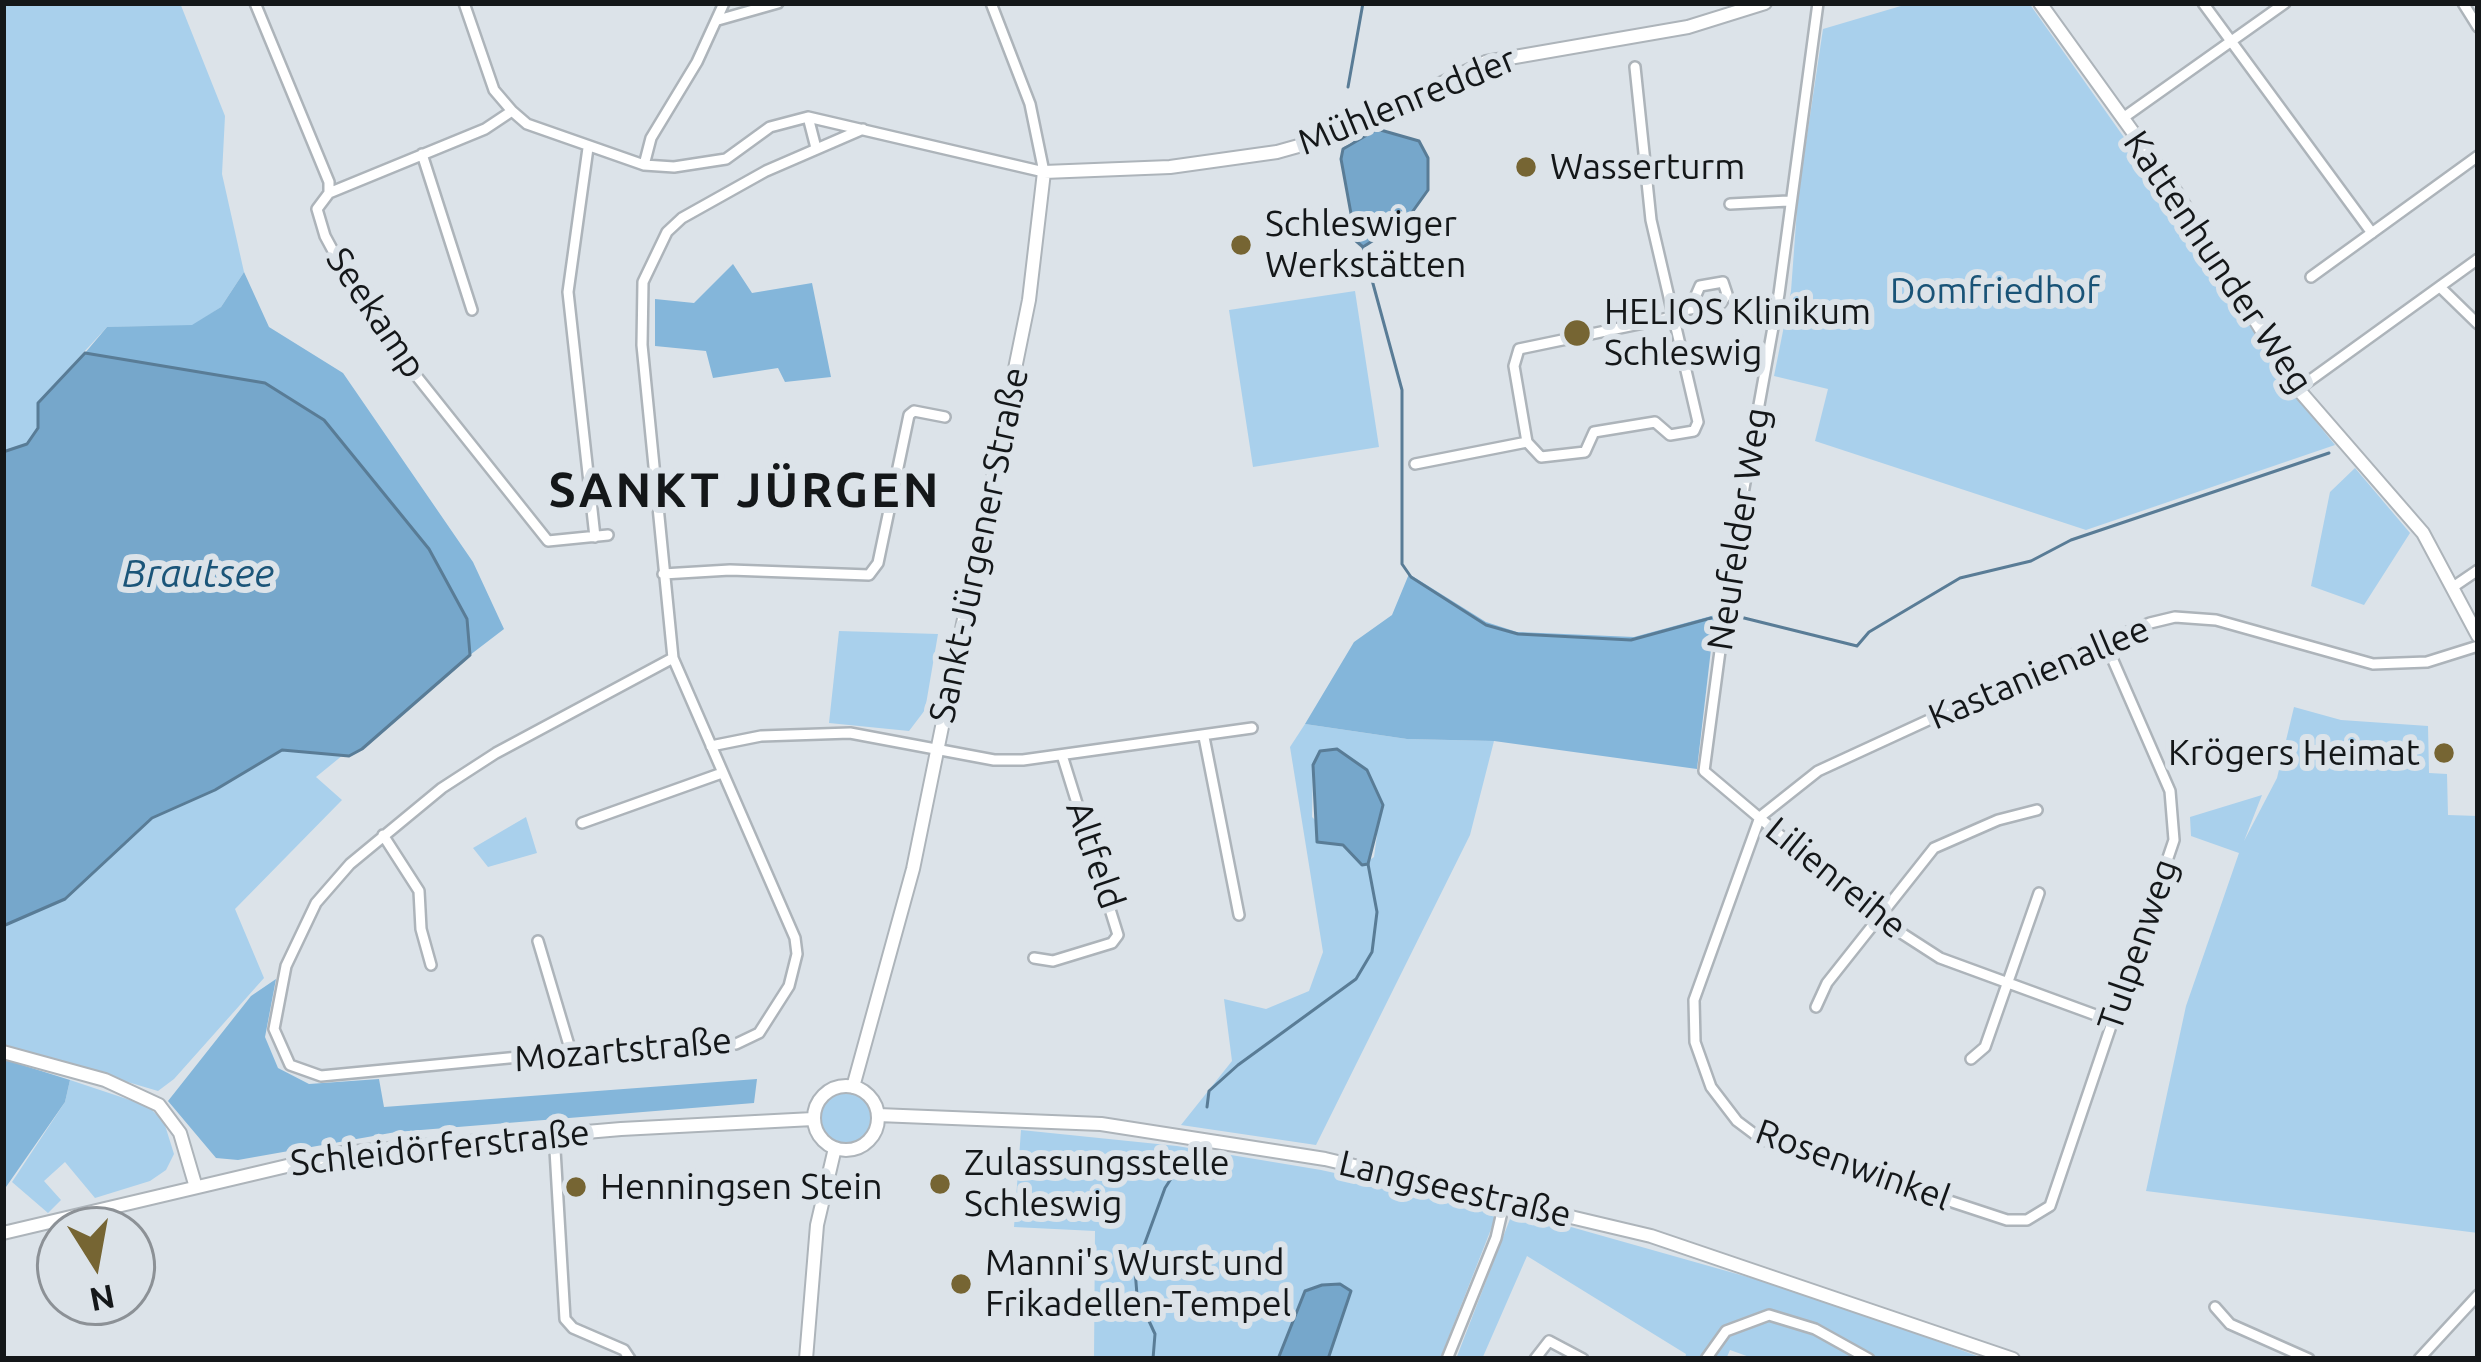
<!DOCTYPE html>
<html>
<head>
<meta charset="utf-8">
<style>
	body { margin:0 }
	#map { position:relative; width:2481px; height:1362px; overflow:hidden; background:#dce3e9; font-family:Ubuntu,sans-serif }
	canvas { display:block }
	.frame { position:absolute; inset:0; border:6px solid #141719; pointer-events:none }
	.north { position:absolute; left:36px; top:1206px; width:120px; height:120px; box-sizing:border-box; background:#dce3e9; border:3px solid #8c9196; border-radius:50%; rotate:169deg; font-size:33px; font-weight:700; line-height:48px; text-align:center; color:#141719 }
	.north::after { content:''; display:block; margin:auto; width:42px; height:54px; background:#766533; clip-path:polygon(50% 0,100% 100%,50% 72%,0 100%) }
</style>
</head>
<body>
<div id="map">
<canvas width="2481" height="1362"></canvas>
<div class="frame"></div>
<div class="north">N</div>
</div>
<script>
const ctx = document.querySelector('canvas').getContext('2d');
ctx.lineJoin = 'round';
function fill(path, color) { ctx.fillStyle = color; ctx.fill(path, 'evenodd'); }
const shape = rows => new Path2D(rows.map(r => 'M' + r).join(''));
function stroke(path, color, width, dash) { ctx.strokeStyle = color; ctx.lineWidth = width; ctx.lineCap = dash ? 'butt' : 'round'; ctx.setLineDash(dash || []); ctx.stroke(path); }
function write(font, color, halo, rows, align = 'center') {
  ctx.font = font + ' Ubuntu,sans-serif'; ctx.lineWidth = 12; ctx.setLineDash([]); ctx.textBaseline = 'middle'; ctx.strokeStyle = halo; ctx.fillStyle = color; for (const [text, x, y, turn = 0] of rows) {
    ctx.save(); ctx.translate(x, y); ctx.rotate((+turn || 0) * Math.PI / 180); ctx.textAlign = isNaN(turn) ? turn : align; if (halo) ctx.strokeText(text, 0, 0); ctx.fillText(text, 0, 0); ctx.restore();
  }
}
const green = shape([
	[3,3,180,3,225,116,222,174,244,272,221,307,192,326,107,327,38,402,38,429,27,444,3,452],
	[1911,3,2029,3,2215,266,2282,380,2335,445,2086,530,1815,441,1828,389,1774,376,1791,291,1798,196,1823,29],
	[1355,291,1379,447,1253,467,1229,310],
	[2355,468,2410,533,2364,605,2311,586,2330,492],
	[839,631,938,634,925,710,909,731,829,723],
	[2294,707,2341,720,2428,726,2429,773,2447,774,2448,815,2478,816,2478,1233,2146,1191,2186,1006,2239,853,2191,836,2190,817,2262,795,2244,841,2277,778],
	[1305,724,1407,739,1494,741,1470,835,1316,1145,1181,1125,1232,1061,1224,999,1266,1009,1309,991,1323,952,1290,747],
	[1313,765,1377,835,1374,857,1362,865,1312,817],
	[282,750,343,755,316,777,342,800,235,909,264,978,174,1079,158,1091,3,1045,3,926,65,899,152,818,215,790],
	[526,817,537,853,488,867,473,848],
	[70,1080,148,1106,164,1122,174,1154,166,1170,150,1181,95,1198,65,1162,44,1181,61,1200,48,1213,12,1182,65,1102],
	'820 1117a26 26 0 1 1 52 0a26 26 0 1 1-52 0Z',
	[1021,1130,1177,1146,1321,1170,1490,1207,1495,1219,1440,1359,1094,1359,1095,1231,1014,1227],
	[1518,1212,1822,1298,1985,1359,1755,1359,1730,1350,1726,1359,1685,1359,1686,1354,1527,1256,1482,1359,1456,1359,1510,1219]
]);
const forest = shape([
	[733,264,752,293,812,283,831,377,785,382,778,368,713,378,706,351,655,346,655,299,694,303],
	[244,272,269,327,343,373,473,562,504,629,470,655,467,619,429,549,324,420,265,383,85,353,107,327,192,325,221,307],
	[1409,574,1486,622,1517,632,1634,637,1715,615,1697,769,1494,741,1407,739,1305,724,1354,642,1392,615],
	[276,979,265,1037,278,1068,309,1084,379,1079,384,1107,757,1079,754,1103,396,1132,238,1160,216,1158,168,1101,251,996],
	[3,1059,70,1080,65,1102,6,1187]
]);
const water = shape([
	[1377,129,1419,141,1428,158,1428,190,1408,218,1363,247,1356,241,1341,159,1343,149,1377,129],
	[85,353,265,383,324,420,429,549,467,619,470,655,362,749,349,756,282,750,215,790,152,818,65,899,3,926,3,452,27,444,38,428,38,403,85,353],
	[1337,749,1367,770,1383,805,1368,864,1362,865,1343,845,1317,842,1313,765,1320,751,1337,749],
	[1322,1285,1340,1284,1351,1291,1328,1359,1278,1359,1305,1291,1322,1285]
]);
const stream = shape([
	[1348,87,1363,3],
	[1363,247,1402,390,1402,564,1411,577,1486,625,1518,634,1631,640,1711,618],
	[1732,615,1857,646,1869,632,1960,578,2031,561,2071,540,2329,453],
	[1207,1107,1209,1091,1238,1065,1356,979,1372,952,1377,912,1368,864],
	[1153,1359,1155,1334,1137,1295,1135,1270,1165,1188,1183,1160]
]);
const minor = shape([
	[255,3,329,182,329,193,317,209,325,236,367,314,548,541,608,535],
	[464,3,494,90,512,111,527,124,644,165,674,167,726,159,770,127,808,117,1044,172,1030,104,991,3],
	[1818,3,1779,294,1735,538,1704,771,1878,918,1940,958,2112,1021],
	[2203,3,2372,233],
	[2463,3,2478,27],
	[718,20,778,3],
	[1635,67,1651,220,1698,422,1694,431,1670,435,1655,422,1594,432,1585,452,1541,457,1527,442,1514,366,1519,349,1673,317],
	[808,117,816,148],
	[2123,118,2285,3],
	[588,148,568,292,595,537],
	[422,154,472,310],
	[644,165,651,138,697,62,724,3],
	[329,193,485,129,512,111],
	[1730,204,1788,201],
	[2311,277,2478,156],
	[2442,289,2478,324],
	[1672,312,1690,309,1721,303,1727,294,1723,282,1700,286,1690,309],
	[2298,389,2478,259],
	[1415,464,1527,442],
	[663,574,730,570,869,575,878,563,909,415,914,411,945,417],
	[2456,585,2478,570],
	[2105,642,2170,791,2174,840,2050,1206,2027,1220,2007,1220,1761,1139,1737,1121,1711,1087,1695,1042,1694,1000,1760,817,1818,771,2048,665,2150,623,2175,617,2216,620,2373,664,2427,662,2478,646],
	[673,658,496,753,442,788,350,864,316,903,286,966,274,1029,290,1065,321,1076,571,1052,736,1044,759,1033,789,986,797,954,795,938,673,658,642,345,643,282,667,232,682,218,766,171,863,129],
	[1204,737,1239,915],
	[711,746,761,736,850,733,994,760,1023,760,1252,728],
	[582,823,722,773],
	[383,835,419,891,421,929,431,965],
	[538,941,571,1052],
	[1034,958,1053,961,1112,943,1118,935,1062,755],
	[1816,1007,1827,983,1934,848,1998,820,2037,810],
	[1971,1059,1985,1047,2039,893],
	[554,1133,565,1319,573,1328,624,1350,630,1359],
	[2215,1307,2230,1324,2309,1359],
	[1447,1359,1496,1238,1505,1199],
	[1535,1359,1549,1341,1583,1359],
	[1706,1359,1726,1331,1769,1315,1815,1329,1869,1359],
	[2419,1359,2478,1295]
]);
const tertiary = shape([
	[2040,3,2176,192,2298,389,2423,533,2478,636],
	[3,1052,105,1080,159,1105,180,1133,195,1184],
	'814 1118a32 32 0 1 1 64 0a32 32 0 1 1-64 0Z',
	[853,1087,913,869,1029,300,1044,172,1170,167,1277,152,1327,138,1486,62,1688,27,1765,3],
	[878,1115,1101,1124,1325,1159,1651,1236,2013,1359],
	[3,1233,342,1153,621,1129,813,1119],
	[806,1359,817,1225,835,1148]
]);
const markers = [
	[1526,167,12,"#766533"],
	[1241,245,12,"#766533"],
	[1577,333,15,"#766533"],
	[2444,753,12,"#766533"],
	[940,1184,12,"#766533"],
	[576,1187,12,"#766533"],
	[961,1284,12,"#766533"]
];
const streetNames = [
	["Mühlenredder",1407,101,-22],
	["Kattenhunder Weg",2218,262,56],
	["Seekamp",376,313,56],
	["Neufelder Weg",1739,529,-81],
	["Sankt-Jürgener-Straße",979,545,-78],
	["Kastanienallee",2039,673,-23],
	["Altfeld",1095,855,71],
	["Lilienreihe",1836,878,39],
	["Tulpenweg",2138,945,-71],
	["Mozartstraße",623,1050,-5],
	["Schleidörferstraße",440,1148,-6],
	["Rosenwinkel",1853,1165,20],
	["Langseestraße",1455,1189,13]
];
const poiNames = [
	["Wasserturm",1550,167],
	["Schleswiger",1265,224],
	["Werkstätten",1265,265],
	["HELIOS Klinikum",1604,312],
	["Schleswig",1604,353],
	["Krögers Heimat",2420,753,"right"],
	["Zulassungsstelle",964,1163],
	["Schleswig",964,1204],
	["Henningsen Stein",600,1187],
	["Manni's Wurst und",985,1263],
	["Frikadellen-Tempel",985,1304]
];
const parkNames = [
	["Domfriedhof",1995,291]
];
const waterNames = [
	["Brautsee",198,574]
];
const districtNames = [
	["SANKT JÜRGEN",745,491]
];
fill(green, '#a9d0ec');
fill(forest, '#84b6da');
fill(water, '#76a7cb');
stroke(water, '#597c96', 3);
stroke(stream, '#597c96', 3);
stroke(minor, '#adb4ba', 14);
stroke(tertiary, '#adb4ba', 16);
stroke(minor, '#fff', 9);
stroke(tertiary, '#fff', 12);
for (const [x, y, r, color] of markers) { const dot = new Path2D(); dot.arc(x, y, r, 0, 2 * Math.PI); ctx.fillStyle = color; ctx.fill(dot); stroke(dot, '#dce3e9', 4.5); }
write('36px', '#141719', '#dce3e9', streetNames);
write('36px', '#141719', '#dce3e9', poiNames, 'left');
write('36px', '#195377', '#dce3e9', parkNames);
write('italic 39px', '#1b5579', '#dce3e9', waterNames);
ctx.letterSpacing = '3px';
write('bold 48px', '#141719', '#dce3e9', districtNames);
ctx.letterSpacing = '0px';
</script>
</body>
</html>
